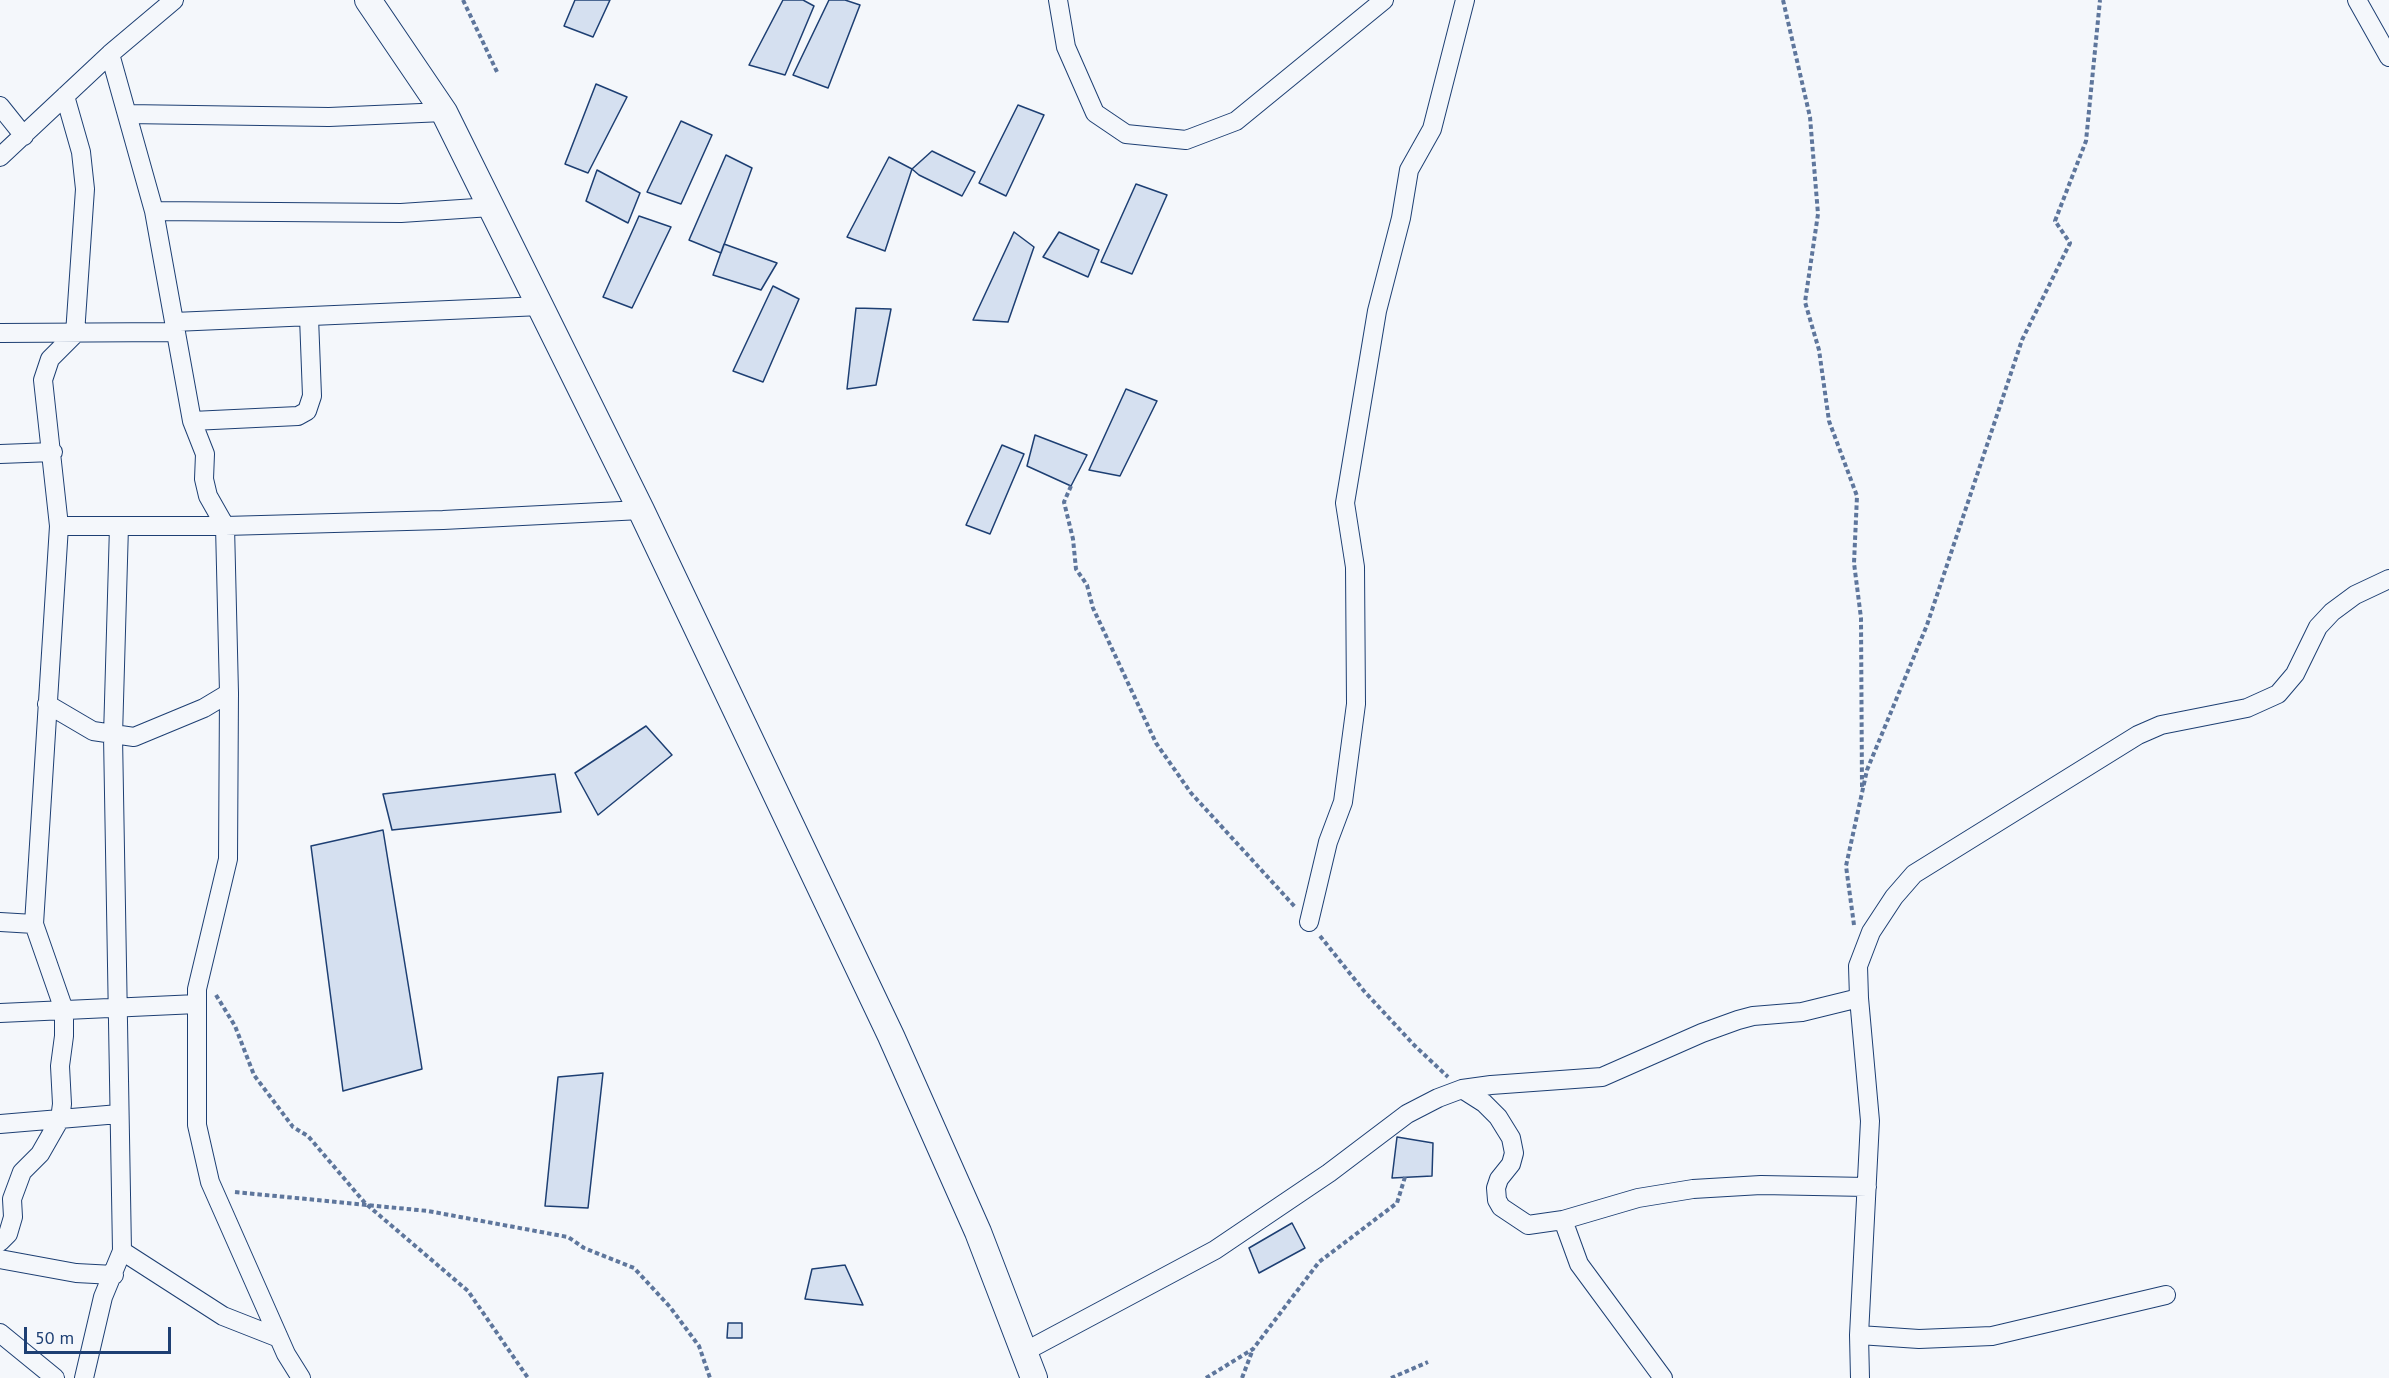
<!DOCTYPE html>
<html>
<head>
<meta charset="utf-8">
<style>
	body { margin:0 }
	#map { position:relative; width:2389px; height:1378px; overflow:hidden; background:#f4f7fb; font-family:"PT Sans",sans-serif }
	canvas { display:block }
	.scale { position:absolute; left:24px; top:1327px; width:147px; height:27px; box-sizing:border-box; border:3px solid #1d3f73; border-top:0; padding-left:8px; font-size:18px; line-height:21px; white-space:nowrap; color:#1d3f73; -webkit-text-stroke:4px #f4f7fb; paint-order:stroke }
</style>
</head>
<body>
<div id="map">
<canvas width="2389" height="1378"></canvas>
<div class="scale">50 m</div>
</div>
<script>
const ctx = document.querySelector('canvas').getContext('2d');
ctx.lineJoin = 'round';
function fill(path, color) { ctx.fillStyle = color; ctx.fill(path, 'evenodd'); }
const shape = rows => new Path2D(rows.map(r => 'M' + r).join(''));
function stroke(path, color, width, dash) { ctx.strokeStyle = color; ctx.lineWidth = width; ctx.lineCap = dash ? 'butt' : 'round'; ctx.setLineDash(dash || []); ctx.stroke(path); }
const building = shape([
	[575,0,610,0,593,37,564,26,575,0],
	[783,0,803,0,814,6,785,75,749,65,783,0],
	[829,0,845,0,860,5,828,88,793,75,829,0],
	[596,84,627,97,588,173,565,164,596,84],
	[1018,105,1044,115,1006,196,979,183,1018,105],
	[681,121,712,135,681,204,647,192,681,121],
	[932,151,975,172,962,196,919,175,912,169,932,151],
	[726,155,752,168,721,253,689,240,726,155],
	[889,157,912,169,885,251,847,237,889,157],
	[597,170,640,193,628,223,586,201,597,170],
	[1136,184,1167,195,1132,274,1101,262,1136,184],
	[639,216,671,227,632,308,603,297,639,216],
	[1014,232,1034,247,1008,322,973,320,1014,232],
	[1059,232,1099,250,1088,277,1043,257,1059,232],
	[724,244,777,263,761,290,713,275,724,244],
	[773,286,799,299,763,382,733,371,773,286],
	[856,308,891,309,876,385,847,389,856,308],
	[1126,389,1157,401,1120,476,1089,470,1126,389],
	[1035,435,1087,455,1071,486,1027,466,1035,435],
	[1002,445,1024,454,990,534,966,525,1002,445],
	[646,726,672,755,598,815,575,773,646,726],
	[555,774,561,812,392,830,383,794,555,774],
	[383,830,422,1069,343,1091,311,846,383,830],
	[603,1073,588,1208,545,1206,558,1077,603,1073],
	[1397,1137,1433,1143,1432,1176,1392,1178,1397,1137],
	[1292,1223,1305,1248,1259,1273,1249,1248,1292,1223],
	[845,1265,863,1305,805,1299,812,1269,845,1265],
	[728,1323,742,1323,742,1338,727,1338,728,1323]
]);
const path = shape([
	[463,0,498,74],
	[1783,0,1810,117,1818,214,1805,302,1819,350,1829,421,1857,496,1854,563,1861,618,1862,788],
	[1071,486,1064,502,1073,539,1076,569,1087,585,1093,608,1156,743,1191,793,1296,908],
	[1854,925,1846,866,1867,770,1927,625,2022,340,2070,243,2055,221,2086,141,2100,0],
	[1320,936,1364,991,1414,1045,1448,1077],
	[216,995,235,1026,254,1075,293,1127,308,1136,365,1203,468,1291,528,1378],
	[235,1192,428,1211,568,1237,584,1248,634,1268,670,1307,699,1346,710,1378],
	[1206,1378,1253,1349,1319,1262,1397,1203,1405,1177],
	[1242,1378,1253,1349],
	[1391,1378,1428,1362]
]);
const street = shape([
	[1058,0,1066,47,1095,113,1126,134,1186,140,1236,121,1384,0],
	[2357,0,2389,57],
	[110,54,154,211,192,421,205,454,204,479,208,496,225,526,229,693,228,859,197,989,197,1125,210,1182,286,1354,301,1378],
	[0,106,24,136],
	[127,114,329,117,444,112],
	[0,157,110,54,174,0],
	[154,211,401,213,491,207],
	[174,322,541,306],
	[0,333,176,332],
	[192,421,298,416,307,411,312,396,309,317],
	[0,454,53,452],
	[59,526,225,526,443,520,641,510],
	[47,704,93,731,134,737,204,708,229,693],
	[0,922,34,924],
	[1309,922,1328,842,1343,802,1356,704,1355,567,1345,503,1377,311,1401,218,1409,170,1432,129,1465,0],
	[0,1013,197,1004],
	[1462,1089,1484,1103,1498,1117,1511,1138,1514,1153,1511,1164,1499,1179,1496,1188,1497,1200,1501,1207,1528,1225,1563,1220],
	[0,1124,119,1114],
	[0,1242,8,1234,13,1217,12,1199,22,1172,40,1154,60,1119,62,1104,60,1066,64,1036,64,1010,34,924,59,526,43,380,50,359,75,334,85,189,81,152,65,96],
	[122,1251,223,1316,279,1338],
	[0,1259,76,1273,114,1275],
	[0,1333,55,1378],
	[1859,1335,1919,1339,1992,1336,2166,1295],
	[1024,1352,1215,1250,1329,1173,1407,1114,1438,1098,1462,1089,1491,1085,1602,1077,1702,1033,1738,1020,1753,1016,1802,1012,1859,998],
	[84,1378,103,1297,122,1251,113,736,119,526],
	[1663,1378,1579,1264,1563,1220,1638,1198,1693,1189,1761,1185,1867,1187],
	[1860,1378,1859,1335,1870,1121,1859,998,1858,966,1871,932,1894,897,1914,874,2138,735,2161,725,2247,708,2278,694,2295,674,2318,627,2332,612,2355,595,2389,579]
]);
const secondary = shape([
	[368,0,444,112,641,510,891,1036,978,1232,1034,1378]
]);
fill(building, '#d5e0f0');
stroke(building, '#1d3f73', 1.5);
stroke(street, '#1d3f73', 20);
stroke(secondary, '#1d3f73', 28);
stroke(path, '#5e769c', 4, [4.5, 3]);
stroke(street, '#f4f7fb', 18);
stroke(secondary, '#f4f7fb', 26);
</script>
</body>
</html>
